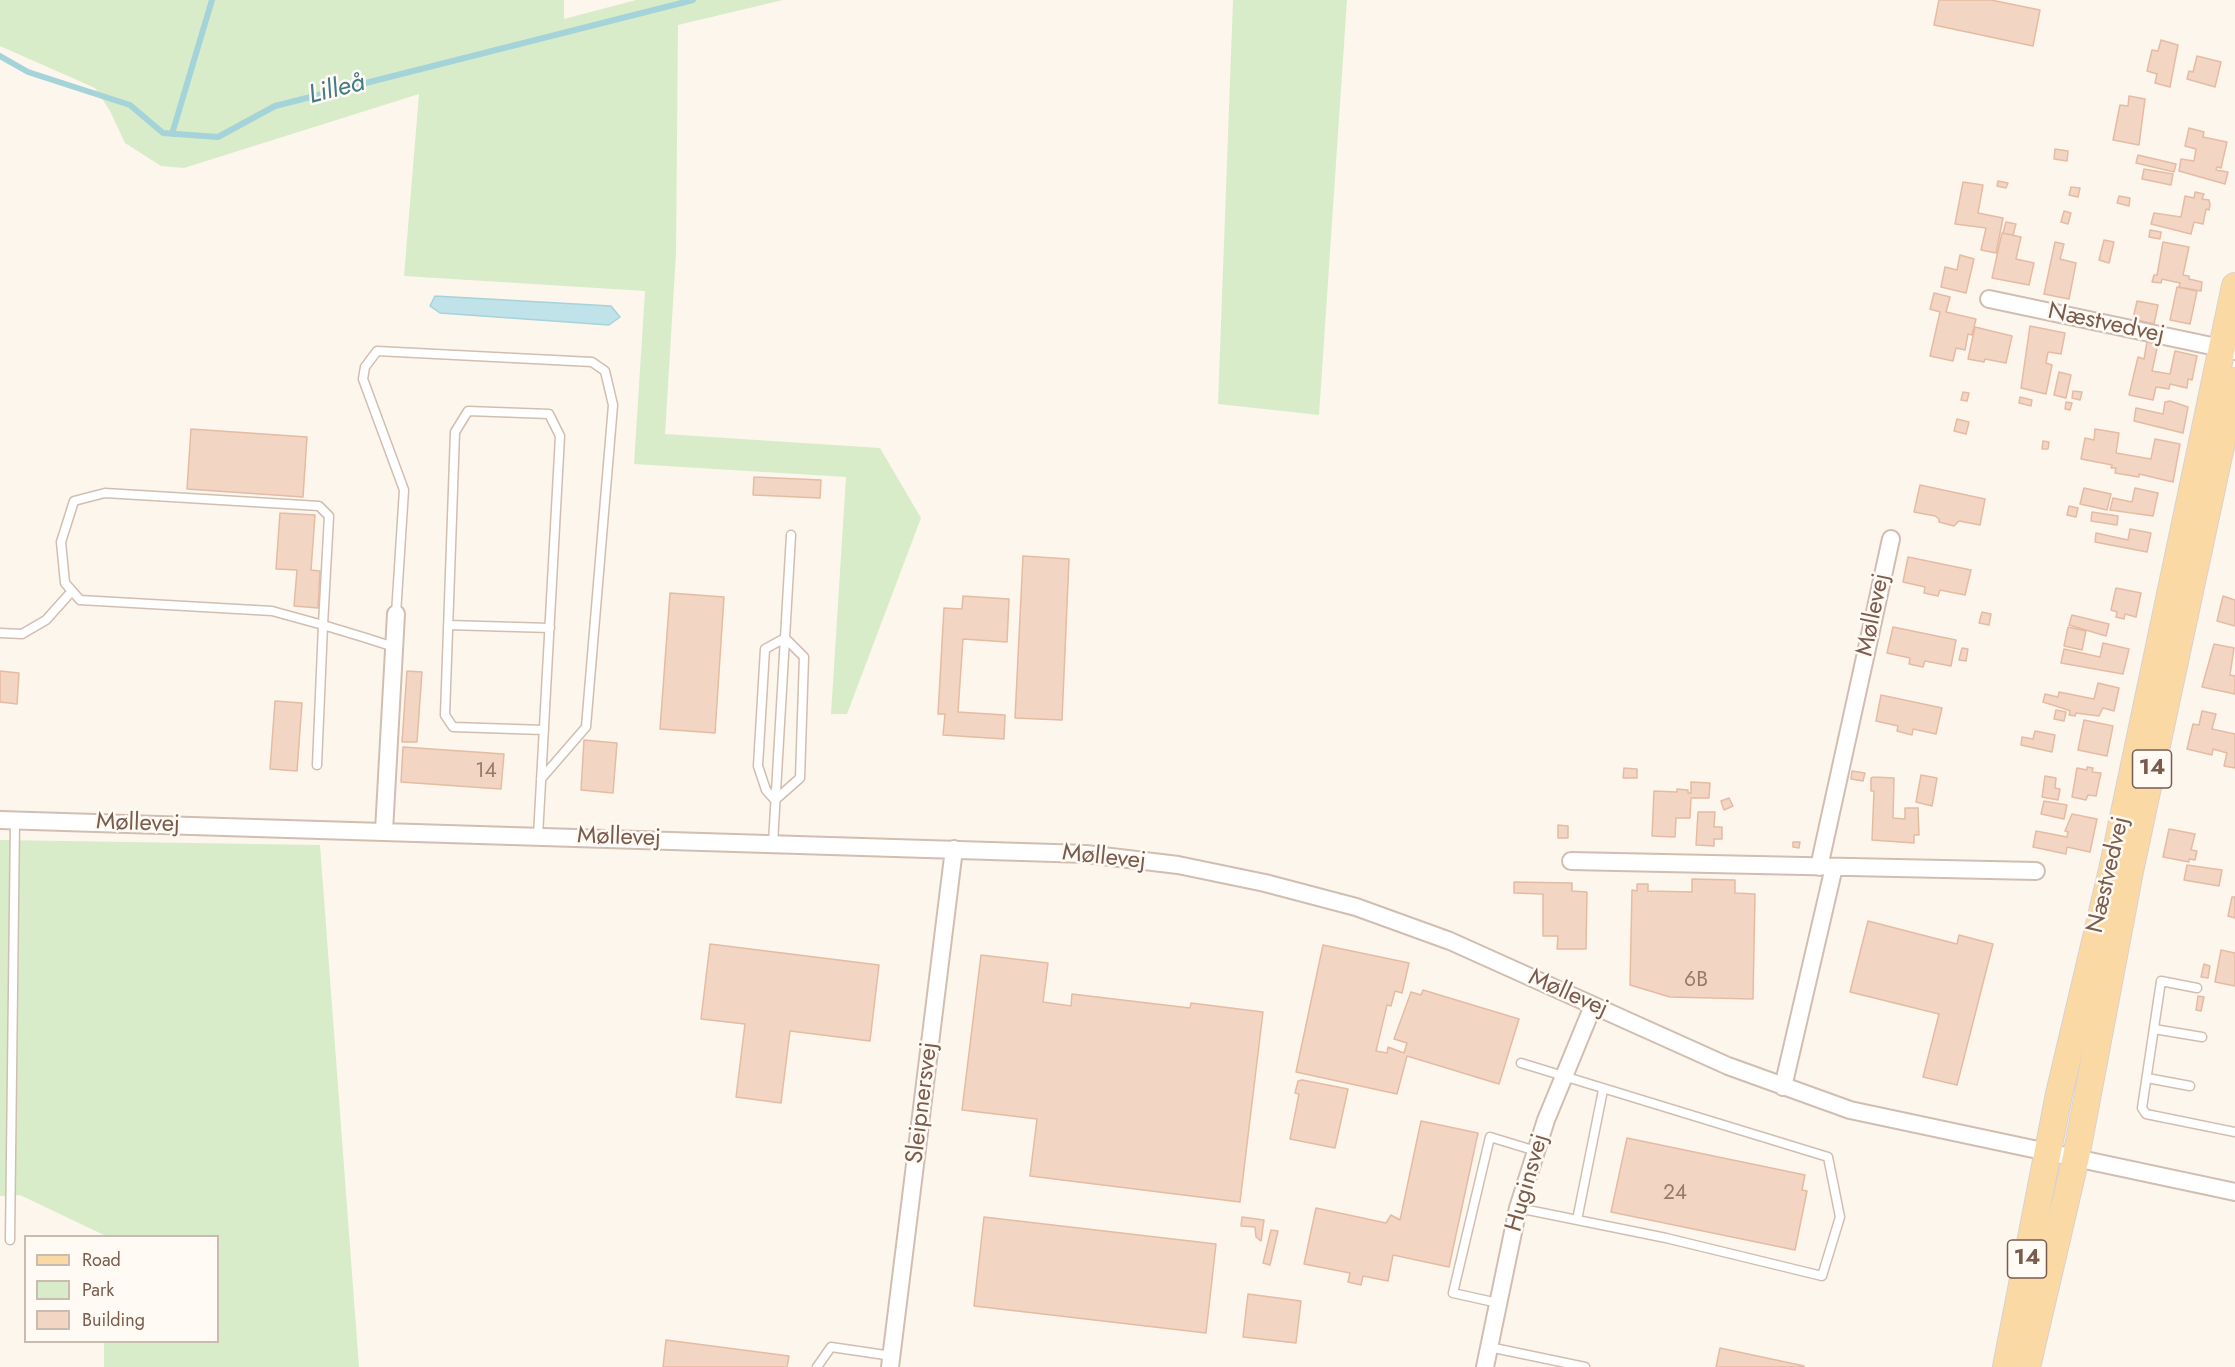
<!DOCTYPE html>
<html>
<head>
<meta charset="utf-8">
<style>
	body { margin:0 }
	#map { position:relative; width:2235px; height:1367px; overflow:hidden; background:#fdf6ec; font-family:Jost,sans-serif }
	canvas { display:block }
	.legend { position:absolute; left:24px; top:1235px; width:195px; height:108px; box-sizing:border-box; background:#fffaf3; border:2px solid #cabbb1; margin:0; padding:8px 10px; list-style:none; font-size:18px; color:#7a5c4d }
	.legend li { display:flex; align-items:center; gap:12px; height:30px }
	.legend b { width:30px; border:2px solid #cabbb1 }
</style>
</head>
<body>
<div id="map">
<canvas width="2235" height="1367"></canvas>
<ul class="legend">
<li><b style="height:8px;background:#fbd9a5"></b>Road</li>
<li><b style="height:16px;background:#d8ecc9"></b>Park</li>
<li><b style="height:16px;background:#f3d5c3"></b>Building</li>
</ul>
</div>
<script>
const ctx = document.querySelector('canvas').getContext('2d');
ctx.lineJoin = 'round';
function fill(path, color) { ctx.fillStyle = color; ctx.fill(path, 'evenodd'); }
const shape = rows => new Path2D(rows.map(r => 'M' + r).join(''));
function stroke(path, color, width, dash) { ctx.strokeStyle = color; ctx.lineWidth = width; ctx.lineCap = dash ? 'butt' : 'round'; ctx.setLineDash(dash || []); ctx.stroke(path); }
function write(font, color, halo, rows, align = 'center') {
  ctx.font = font + ' Jost,sans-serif'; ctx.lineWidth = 5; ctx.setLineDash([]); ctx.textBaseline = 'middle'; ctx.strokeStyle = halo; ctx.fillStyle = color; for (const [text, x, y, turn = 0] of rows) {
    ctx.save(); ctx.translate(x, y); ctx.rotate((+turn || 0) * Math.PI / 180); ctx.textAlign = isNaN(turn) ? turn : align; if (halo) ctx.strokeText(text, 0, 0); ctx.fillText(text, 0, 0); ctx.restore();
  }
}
const green = shape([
	[0,0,564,0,564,19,636,0,783,0,678,25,676,254,665,434,880,448,921,518,847,714,831,714,846,477,634,464,645,291,404,276,419,94,184,168,161,166,125,143,110,111,95,88,0,46],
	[1233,0,1347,0,1319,415,1218,404],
	[0,840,320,845,359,1367,104,1367,104,1342,218,1342,218,1236,106,1236,20,1195,0,1196]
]);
const water = shape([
	[435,296,611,306,620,317,609,325,440,313,430,306,435,296]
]);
const stream = shape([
	[0,56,28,72,130,105,163,133,218,137,275,106,693,0],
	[172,134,212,0]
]);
const building = shape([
	[1939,0,1991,0,2040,10,2033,46,1934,25,1939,0],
	[2161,40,2178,45,2170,87,2155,83,2157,74,2147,71,2152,50,2158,51,2161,40],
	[2197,56,2221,62,2215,87,2187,79,2189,71,2193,72,2197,56],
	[2129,96,2145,99,2139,145,2113,140,2120,105,2128,106,2129,96],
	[2189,128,2204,132,2203,137,2227,142,2221,168,2217,167,2216,170,2228,172,2225,184,2179,171,2181,159,2194,161,2196,149,2185,146,2189,128],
	[2055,149,2068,151,2067,161,2054,159,2055,149],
	[2138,155,2176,164,2174,172,2136,163,2138,155],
	[2144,169,2173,174,2171,185,2142,179,2144,169],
	[1998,181,2008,183,2006,188,1997,186,1998,181],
	[1963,182,1983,185,1978,213,2003,218,1996,253,1981,250,1986,228,1955,224,1963,182],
	[2071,187,2080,188,2078,197,2069,195,2071,187],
	[2195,192,2204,194,2202,199,2209,200,2210,205,2209,210,2206,209,2203,224,2194,222,2191,234,2151,224,2154,213,2181,217,2185,196,2194,198,2195,192],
	[2119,196,2130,198,2129,206,2117,203,2119,196],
	[2064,211,2071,213,2068,224,2061,222,2064,211],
	[2006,222,2016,224,2013,235,2003,233,2006,222],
	[2150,230,2161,232,2160,239,2149,237,2150,230],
	[2002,233,2021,237,2016,259,2034,263,2029,285,1992,278,2002,233],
	[2104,240,2114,242,2109,263,2099,260,2104,240],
	[2055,242,2064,244,2060,259,2076,263,2069,299,2044,294,2055,242],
	[2163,242,2189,247,2183,275,2189,276,2189,279,2202,282,2201,291,2179,287,2180,283,2162,279,2161,283,2152,282,2154,275,2157,275,2163,242],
	[1960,255,1974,259,1966,293,1941,287,1945,267,1957,270,1960,255],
	[2177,287,2197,291,2190,324,2170,320,2177,287],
	[1934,293,1950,297,1946,312,1976,319,1972,335,1968,334,1965,350,1956,348,1953,361,1930,356,1940,312,1930,309,1934,293],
	[2137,301,2158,305,2154,324,2133,319,2137,301],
	[2030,326,2065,333,2061,354,2048,352,2046,363,2052,365,2046,394,2021,388,2030,326],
	[1975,327,2012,336,2006,363,1985,359,1984,362,1968,359,1975,327],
	[2147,342,2158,344,2152,371,2170,374,2175,351,2197,356,2192,380,2188,379,2187,388,2170,384,2169,389,2156,387,2153,400,2129,395,2138,357,2144,359,2147,342],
	[2059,372,2071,375,2066,398,2054,395,2059,372],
	[2073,391,2082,392,2080,400,2072,398,2073,391],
	[1963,392,1969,393,1967,401,1961,400,1963,392],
	[2020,397,2032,400,2031,406,2019,403,2020,397],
	[2170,401,2188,407,2183,433,2134,421,2136,408,2163,414,2165,402,2170,401],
	[2066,402,2072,403,2070,410,2065,409,2066,402],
	[1957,419,1969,422,1966,434,1954,431,1957,419],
	[191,429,307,437,303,497,187,489,191,429],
	[2095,429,2119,433,2116,453,2151,459,2155,439,2180,444,2173,482,2139,474,2139,477,2115,473,2116,468,2111,468,2112,465,2081,459,2085,438,2094,440,2095,429],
	[2043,441,2049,442,2048,449,2042,449,2043,441],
	[754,477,821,480,820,498,753,495,754,477],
	[1920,485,1985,499,1980,525,1959,521,1954,526,1939,522,1939,519,1935,516,1914,512,1920,485],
	[2084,488,2111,494,2107,510,2080,504,2084,488],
	[2135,488,2158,493,2153,516,2110,510,2113,498,2132,502,2135,488],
	[2069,506,2078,508,2076,517,2067,515,2069,506],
	[2092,512,2118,516,2117,525,2091,521,2092,512],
	[280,513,315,515,311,570,320,571,318,608,294,606,297,570,276,569,280,513],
	[2130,529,2151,533,2147,552,2095,542,2096,533,2128,540,2130,529],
	[1023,556,1069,559,1062,720,1015,718,1023,556],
	[1908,557,1971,570,1965,595,1940,590,1938,596,1924,593,1925,587,1903,582,1908,557],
	[2116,588,2141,593,2136,617,2125,614,2124,619,2116,617,2117,612,2111,610,2116,588],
	[670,593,724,597,715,733,660,729,670,593],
	[963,596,1009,599,1007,642,963,639,958,712,1005,715,1004,739,943,735,945,714,938,714,944,608,962,609,963,596],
	[2223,596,2235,600,2235,626,2217,621,2223,596],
	[1982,612,1991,614,1989,625,1979,623,1982,612],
	[2072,615,2109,624,2106,636,2069,625,2072,615],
	[1893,627,1956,640,1951,666,1925,661,1923,667,1909,664,1910,658,1887,653,1893,627],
	[2068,627,2086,631,2082,650,2064,646,2068,627],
	[2103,643,2129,649,2123,674,2061,663,2064,649,2100,657,2103,643],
	[2214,644,2234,648,2230,675,2235,676,2235,694,2202,687,2214,644],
	[1962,648,1968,649,1966,661,1959,660,1962,648],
	[0,671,19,673,17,704,0,702,0,671],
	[407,671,422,672,417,742,402,742,407,671],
	[2098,683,2119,688,2114,711,2103,708,2099,716,2076,713,2075,716,2069,715,2070,711,2065,709,2043,702,2045,694,2058,697,2059,692,2094,699,2098,683],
	[1881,695,1942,708,1936,734,1913,729,1912,735,1897,731,1898,726,1876,721,1881,695],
	[275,701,302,703,297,771,270,769,275,701],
	[2056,710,2066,712,2064,721,2054,719,2056,710],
	[2202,711,2216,714,2212,729,2235,734,2235,768,2224,766,2227,753,2213,749,2212,755,2187,749,2193,724,2199,725,2202,711],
	[2084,720,2113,726,2107,756,2078,750,2084,720],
	[2035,731,2055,735,2052,752,2021,745,2022,737,2033,739,2035,731],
	[584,740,617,743,613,793,581,790,584,740],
	[403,747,504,754,501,789,401,782,403,747],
	[2087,767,2093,768,2092,772,2101,773,2096,796,2088,795,2086,800,2072,797,2077,768,2087,770,2087,767],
	[1624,768,1637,769,1637,778,1623,778,1624,768],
	[1852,771,1865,773,1863,781,1851,779,1852,771],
	[1921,775,1937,778,1932,806,1916,802,1921,775],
	[2045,776,2056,778,2055,788,2060,789,2058,800,2042,797,2045,776],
	[1874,777,1894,778,1893,818,1905,819,1905,808,1918,808,1919,835,1914,835,1914,843,1872,840,1874,791,1871,791,1871,778,1874,777],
	[1691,782,1710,783,1709,798,1691,798,1690,818,1676,818,1675,837,1652,836,1654,791,1677,792,1677,789,1688,790,1688,793,1691,793,1691,782],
	[1729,798,1733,806,1724,810,1721,801,1729,798],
	[2044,801,2067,805,2064,819,2041,814,2044,801],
	[1698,812,1715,812,1714,827,1722,827,1722,839,1714,839,1714,846,1696,845,1698,812],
	[2072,814,2097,819,2090,852,2067,847,2066,854,2033,847,2036,831,2067,837,2068,832,2065,831,2072,814],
	[1558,825,1568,826,1568,838,1558,838,1558,825],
	[2169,829,2195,834,2191,850,2197,851,2195,860,2189,859,2189,862,2163,857,2169,829],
	[1793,842,1800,842,1799,848,1793,847,1793,842],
	[2187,865,2222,870,2219,886,2184,880,2187,865],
	[1692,879,1735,880,1735,893,1755,894,1753,999,1670,997,1630,985,1632,890,1637,891,1637,884,1648,884,1648,891,1692,892,1692,879],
	[1514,882,1572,883,1572,891,1587,892,1586,949,1557,949,1558,936,1543,936,1543,894,1514,893,1514,882],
	[2232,897,2235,897,2235,918,2228,916,2232,897],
	[1868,921,1957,944,1959,935,1993,944,1957,1085,1923,1077,1939,1014,1850,992,1868,921],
	[710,944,879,965,870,1041,790,1031,781,1103,736,1097,745,1024,701,1019,710,944],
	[1323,945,1409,963,1402,993,1395,991,1391,1006,1387,1005,1376,1051,1387,1053,1388,1047,1404,1053,1407,1043,1394,1039,1411,992,1421,995,1423,990,1519,1019,1499,1084,1407,1056,1397,1094,1296,1072,1323,945],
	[2221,950,2235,953,2235,986,2215,982,2221,950],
	[981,955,1048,963,1043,1002,1071,1006,1072,994,1190,1008,1191,1003,1263,1012,1240,1202,1030,1176,1037,1119,962,1110,981,955],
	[2204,964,2210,966,2208,978,2201,977,2204,964],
	[2198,996,2204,997,2201,1011,2196,1010,2198,996],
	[1302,1080,1348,1089,1335,1148,1290,1139,1299,1094,1295,1093,1298,1081,1302,1080],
	[1421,1121,1478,1133,1449,1267,1393,1255,1388,1281,1363,1276,1361,1285,1348,1282,1350,1273,1304,1264,1316,1208,1386,1223,1391,1215,1400,1220,1421,1121],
	[1627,1138,1805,1175,1802,1190,1807,1191,1795,1250,1611,1212,1627,1138],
	[984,1217,1216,1244,1206,1333,974,1306,984,1217],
	[1242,1217,1264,1220,1261,1241,1256,1237,1255,1227,1241,1226,1242,1217],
	[1271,1230,1278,1231,1270,1265,1263,1263,1271,1230],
	[1248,1294,1301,1301,1296,1343,1243,1337,1248,1294],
	[666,1340,789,1356,787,1367,663,1367,666,1340],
	[1720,1348,1804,1366,1804,1367,1716,1367,1720,1348]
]);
const service = shape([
	[396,614,404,490,363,379,365,367,377,351,592,362,605,371,613,405,586,727,541,779],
	[448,625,550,628],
	[0,633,22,634,46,620,72,591],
	[785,638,804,657,800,778,775,800,766,790,758,766,765,649,785,638],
	[317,765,323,625,329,516,319,506,105,493,74,501,61,542,65,583,80,600,272,611,323,625,366,638,394,647],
	[538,836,560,436,549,414,468,411,455,432,445,715,453,727,544,730],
	[773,843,791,535],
	[2197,988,2161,981,2142,1108,2146,1114,2235,1132],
	[2154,1029,2202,1037],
	[2147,1078,2190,1086],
	[1518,1208,1666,1238,1822,1276,1840,1217,1828,1157,1521,1063],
	[1577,1220,1603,1090],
	[10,1240,15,820],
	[1498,1303,1453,1293,1490,1137,1536,1151],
	[1489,1347,1585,1367],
	[817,1367,831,1347,892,1356]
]);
const minor = shape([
	[1989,299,2235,351],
	[0,820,1086,854,1178,865,1265,883,1356,907,1450,941,1728,1066,1850,1110,2235,1192],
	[384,831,396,614],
	[1571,861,2036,871],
	[1819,867,1891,539],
	[1783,1087,1834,867],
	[890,1367,954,849],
	[1485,1367,1518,1208,1546,1120,1593,1006]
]);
const primary = shape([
	[2006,1367,2059,1094,2112,870,2235,286],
	[2027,1367,2076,1157,2130,871,2235,381]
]);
const numberNames = [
	["14",486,772],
	["6B",1696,981],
	["24",1675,1194]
];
const shields = [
	[2152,769,39],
	[2027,1259,39]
];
const shieldNames = [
	["14",2152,769],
	["14",2027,1259]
];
const streetNames = [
	["Næstvedvej",2106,324,12],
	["Møllevej",1874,615,-78],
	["Møllevej",138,824,2],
	["Møllevej",619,838,2],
	["Møllevej",1104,858,6],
	["Næstvedvej",2109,875,-77],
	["Møllevej",1568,994,24],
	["Sleipnersvej",923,1103,-83],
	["Huginsvej",1528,1183,-74]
];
const waterNames = [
	["Lilleå",337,90,-14]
];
fill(green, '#d8ecc9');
fill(water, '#bfe3e8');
stroke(water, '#a5d3da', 1.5);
stroke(stream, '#a5d3da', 6);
fill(building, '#f3d5c3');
stroke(building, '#e6bba3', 1.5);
stroke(service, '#d1beb0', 11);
stroke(minor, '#d1beb0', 20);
stroke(primary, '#dad1cd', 28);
stroke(service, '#fff', 8);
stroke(minor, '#fff', 16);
stroke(primary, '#fbd9a5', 26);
write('21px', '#987a6a', null, numberNames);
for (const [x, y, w] of shields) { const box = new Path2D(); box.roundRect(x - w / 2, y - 19, w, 38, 4.5); ctx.fillStyle = '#fffaf3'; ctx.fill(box); stroke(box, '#7a5c4d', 1.5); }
write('bold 22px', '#7a5c4d', null, shieldNames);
write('24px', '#7a5c4d', '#fffaf3', streetNames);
write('italic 26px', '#437c86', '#fffaf3', waterNames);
</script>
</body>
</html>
